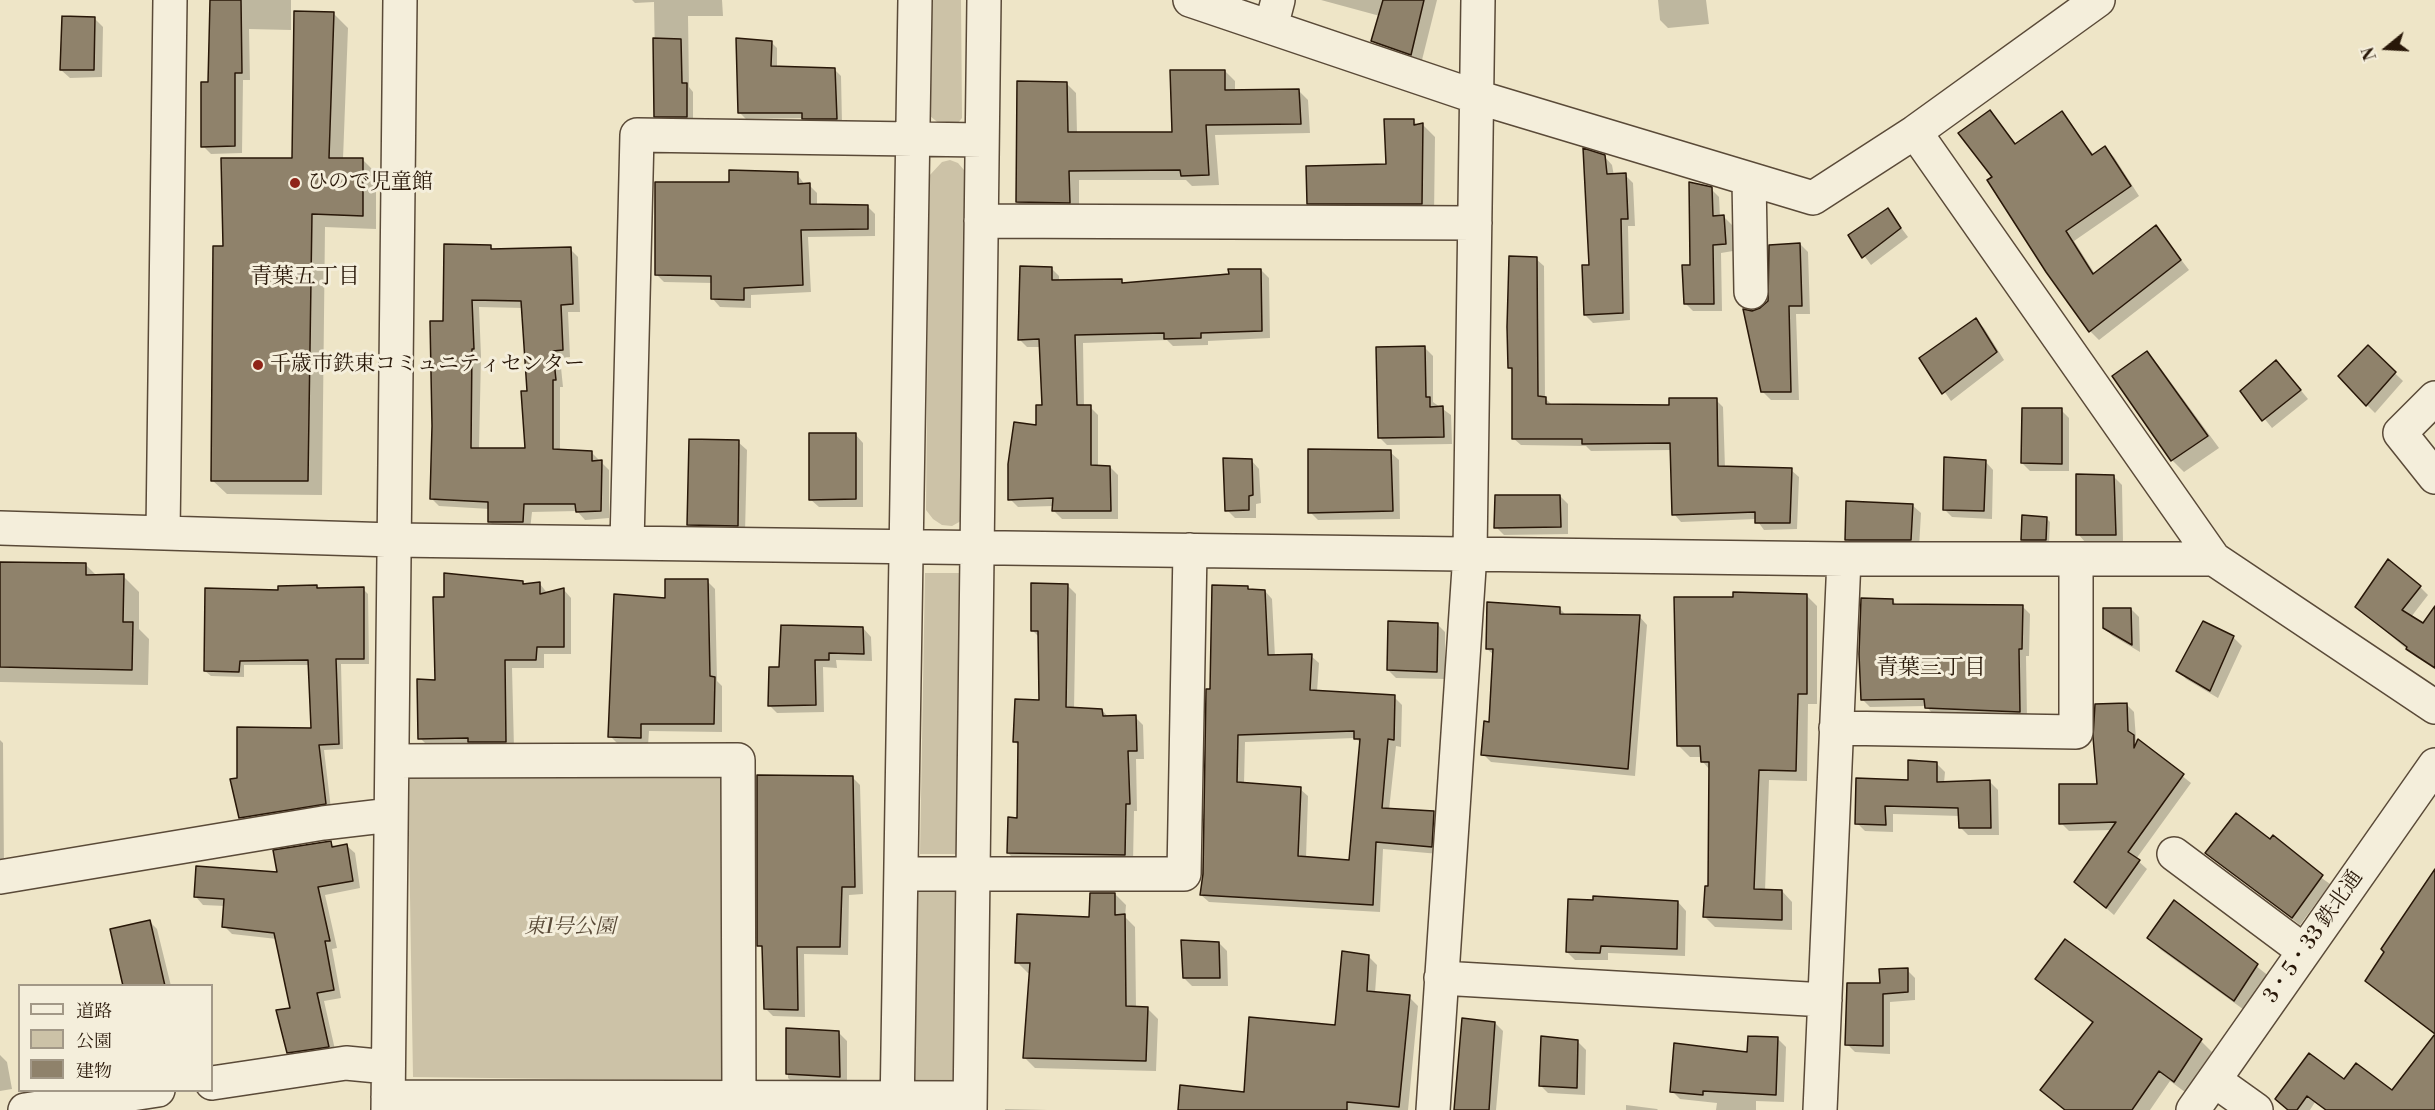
<!DOCTYPE html>
<html>
<head>
<meta charset="utf-8">
<style>
	body { margin:0 }
	#map { position:relative; width:2435px; height:1110px; overflow:hidden; background:#eee5c7; font-family:"Libre Bodoni","Noto Serif JP",serif }
	canvas { display:block }
	.legend { position:absolute; left:18px; top:984px; width:195px; height:108px; box-sizing:border-box; background:#f4eedb; border:2px solid #a29887; margin:0; padding:8px 10px; list-style:none; font-size:18px; color:#281708 }
	.legend li { display:flex; align-items:center; gap:12px; height:30px }
	.legend b { width:30px; border:2px solid #a29887 }
	.north { position:absolute; left:2357px; top:18px; width:60px; height:60px; -webkit-text-stroke:4px #f4eedb; paint-order:stroke; rotate:252deg; font-size:16px; font-weight:700; line-height:24px; text-align:center; color:#281708 }
	.north::after { content:''; display:block; margin:auto; width:21px; height:27px; background:#281708; clip-path:polygon(50% 0,100% 100%,50% 72%,0 100%) }
</style>
</head>
<body>
<div id="map">
<canvas width="2435" height="1110"></canvas>
<ul class="legend">
<li><b style="height:8px;background:#f4eedb"></b>道路</li>
<li><b style="height:16px;background:#ccc2a7"></b>公園</li>
<li><b style="height:16px;background:#8f826b"></b>建物</li>
</ul>
<div class="north">N</div>
</div>
<script>
const ctx = document.querySelector('canvas').getContext('2d');
ctx.lineJoin = 'round';
function fill(path, color) { ctx.fillStyle = color; ctx.fill(path, 'evenodd'); }
const shape = rows => new Path2D(rows.map(r => 'M' + r).join(''));
function stroke(path, color, width, dash) { ctx.strokeStyle = color; ctx.lineWidth = width; ctx.lineCap = dash ? 'butt' : 'round'; ctx.setLineDash(dash || []); ctx.stroke(path); }
function write(font, color, halo, rows, align = 'center') {
  ctx.font = font + ' "Libre Bodoni","Noto Serif JP",serif'; ctx.lineWidth = 6; ctx.setLineDash([]); ctx.textBaseline = 'middle'; ctx.strokeStyle = halo; ctx.fillStyle = color; for (const [text, x, y, turn = 0] of rows) {
    ctx.save(); ctx.translate(x, y); ctx.rotate((+turn || 0) * Math.PI / 180); ctx.textAlign = isNaN(turn) ? turn : align; if (halo) ctx.strokeText(text, 0, 0); ctx.fillText(text, 0, 0); ctx.restore();
  }
}
const green = shape([
	[929,0,961,0,962,118,958,123,941,125,930,116],
	[950,160,958,163,964,170,964,513,961,521,952,526,942,525,933,519,926,510,929,176,942,162],
	[925,573,961,573,958,854,920,854],
	[408,776,723,777,722,1081,413,1077],
	[915,892,960,892,958,1081,913,1080]
]);
const shadow = shape([
	[211,0,291,0,291,30,249,29,250,80,243,80,242,153,211,154,203,146,210,83],
	[632,0,722,0,723,16,688,16,689,87,693,92,693,124,663,123,656,116,654,2,635,3],
	[1321,0,1437,0,1421,64,1383,51,1373,41,1380,16],
	[1658,0,1706,0,1709,24,1668,28,1660,20],
	[333,13,348,28,343,159,362,159,376,173,376,229,325,227,322,495,227,494,212,480,225,248,293,159],
	[95,19,103,27,102,77,70,78,61,70],
	[771,42,777,48,777,68,835,70,841,76,842,124,810,124,804,118,746,119,740,113],
	[1225,71,1235,81,1235,91,1298,90,1308,100,1310,133,1215,135,1219,185,1192,186,1186,180,1079,180,1079,212,1027,212,1017,202,1066,83,1076,93,1077,133,1173,133],
	[1990,112,2017,145,2061,113,2094,155,2105,148,2114,157,2139,196,2074,241,2095,274,2156,227,2189,270,2099,340,2090,331,1994,177],
	[1413,120,1418,126,1423,125,1435,137,1434,216,1321,215,1309,203,1387,166],
	[1604,156,1612,165,1614,176,1625,175,1633,183,1635,226,1628,226,1630,320,1593,323,1585,315],
	[797,174,805,185,809,185,817,193,817,205,867,206,875,214,875,236,808,237,811,292,751,295,751,308,720,307,713,299,713,283,664,282,656,274,730,184],
	[1711,189,1719,197,1720,217,1724,217,1732,225,1733,251,1721,253,1722,311,1693,311,1685,303,1691,267],
	[1888,210,1908,237,1871,265,1850,236],
	[1800,244,1808,252,1810,314,1796,314,1799,400,1771,400,1762,391,1752,312,1761,310,1769,301],
	[490,246,494,250,570,249,578,257,580,312,568,312,570,357,560,358,563,387,560,387,560,451,591,452,609,470,609,518,585,520,577,511,532,512,530,530,498,530,490,522,490,509,439,506,431,498,445,322],
	[479,307,523,308,529,393,526,450,479,449,481,356],
	[1536,259,1544,266,1545,398,1552,405,1671,407,1716,400,1723,407,1725,468,1791,470,1799,477,1797,529,1764,530,1756,519,1681,522,1674,514,1671,450,1591,451,1586,446,1521,445,1513,438,1513,371,1509,368],
	[1051,268,1059,276,1059,282,1121,281,1124,284,1261,270,1269,278,1270,338,1208,341,1208,345,1173,346,1167,340,1083,343,1084,407,1090,407,1098,415,1098,467,1110,467,1118,475,1118,519,1062,519,1054,511,1054,506,1018,507,1010,499,1043,407,1041,347,1027,347,1019,339],
	[1976,320,1984,328,2004,360,1951,401,1921,358],
	[2368,347,2403,381,2375,413,2367,405],
	[1425,348,1433,356,1433,402,1451,415,1452,444,1387,445,1379,437],
	[2147,353,2159,366,2219,448,2184,472,2172,460],
	[2284,370,2308,399,2272,428,2242,391],
	[2061,410,2069,418,2069,471,2030,471,2022,463],
	[855,434,863,443,863,507,819,507,810,499],
	[738,442,747,450,745,533,697,533,689,524],
	[1390,452,1399,460,1400,519,1318,520,1310,512],
	[1251,460,1259,469,1261,503,1256,504,1256,518,1235,518,1227,510],
	[1985,461,1993,470,1992,519,1952,517,1944,509],
	[2114,477,2122,485,2123,542,2086,543,2078,534],
	[1560,496,1568,504,1568,534,1504,535,1496,527],
	[1912,505,1921,513,1919,548,1855,548,1847,539],
	[2046,518,2050,522,2049,543,2026,543,2022,540],
	[0,563,85,564,97,576,123,576,139,592,139,629,149,639,148,685,0,682],
	[707,581,715,589,717,681,722,686,722,732,649,731,648,746,618,744,610,736,666,600],
	[522,582,525,585,540,584,548,594,564,590,571,598,571,654,544,654,544,668,512,668,514,749,428,746,420,738,437,681,446,599],
	[317,586,320,590,363,589,368,594,369,664,341,664,343,749,324,750,331,809,246,823,240,817,238,779,312,729,310,665,244,665,244,677,211,676,205,671,279,591],
	[1068,586,1076,594,1074,709,1102,710,1109,718,1135,717,1143,725,1144,759,1136,759,1137,811,1134,811,1133,863,1016,861,1008,853,1019,819,1020,747,1015,742,1040,702,1040,638,1032,630],
	[1247,587,1250,590,1265,591,1272,599,1275,657,1311,656,1319,663,1317,692,1394,697,1402,705,1401,747,1396,746,1389,810,1433,813,1441,820,1439,854,1383,849,1380,912,1209,902,1201,895,1211,691],
	[1355,738,1362,744,1350,862,1306,858,1308,796,1300,789,1244,784,1245,742],
	[2420,587,2428,595,2411,617,2435,632,2435,669,2416,657,2357,607],
	[1806,595,1817,606,1817,704,1808,704,1807,781,1769,780,1765,891,1782,891,1792,902,1792,930,1715,927,1704,916,1709,888,1710,770,1702,761,1702,757,1690,757,1679,746,1735,598],
	[1892,600,1898,606,2023,607,2030,614,2029,656,2026,656,2027,719,1933,714,1926,706,1870,707,1863,700],
	[1559,608,1567,616,1639,616,1647,625,1635,776,1491,762,1483,754,1490,723,1494,655,1487,649],
	[2131,609,2139,617,2140,652,2113,636,2104,628],
	[2203,623,2233,637,2242,646,2218,698,2186,679,2178,670],
	[1437,624,1445,632,1445,679,1396,678,1388,670],
	[863,628,871,637,872,661,836,660,837,668,823,667,824,712,777,713,769,705,781,668],
	[2126,704,2134,712,2136,739,2191,783,2136,859,2147,869,2114,915,2076,882,2112,830,2069,831,2061,823,2099,785],
	[0,740,3,743,4,871,0,871],
	[1937,764,1945,772,1944,783,1990,782,1998,790,1999,835,1968,835,1960,827,1960,816,1893,814,1893,832,1865,831,1857,823],
	[852,777,860,785,863,894,849,895,848,955,804,954,805,1017,773,1016,765,1008,764,950,759,945],
	[2270,841,2330,884,2300,925,2207,853],
	[331,843,336,848,347,846,355,853,360,888,325,895,337,948,332,949,341,998,324,1001,336,1054,296,1060,288,1052,292,1009,277,939,232,934,224,926,225,906,203,905,196,897,279,874],
	[1115,894,1126,905,1125,917,1135,927,1136,1008,1147,1008,1158,1019,1156,1071,1035,1068,1024,1057,1031,973,1028,973,1017,962,1090,919],
	[1678,902,1686,911,1685,956,1608,953,1608,960,1575,960,1567,952],
	[2175,902,2270,977,2247,1012,2161,950,2149,938],
	[149,921,157,929,171,986,125,986],
	[1219,943,1227,951,1228,986,1192,986,1184,978],
	[1368,956,1377,965,1375,993,1409,997,1418,1006,1408,1110,1180,1110,1245,1093,1336,1027],
	[1907,970,1915,978,1915,1000,1890,1002,1890,1054,1855,1052,1847,1044,1882,984],
	[2037,979,2201,1041,2212,1052,2185,1092,2170,1081,2150,1110,2065,1110,2053,1100,2093,1024],
	[1495,1023,1503,1031,1496,1110,1456,1110],
	[788,1029,838,1032,847,1041,847,1087,796,1086,788,1078],
	[2435,1036,2435,1110,2326,1110,2315,1102,2310,1110,2289,1110,2277,1099,2344,1081,2393,1092],
	[1778,1039,1786,1047,1784,1102,1756,1101,1756,1110,1716,1110,1717,1103,1680,1099,1672,1091],
	[1578,1042,1586,1050,1585,1095,1548,1093,1540,1085],
	[0,1055,7,1062,12,1089,0,1091],
	[1626,1105,1657,1109,1658,1110,1626,1110],
	[1005,1109,1048,1110,1005,1110]
]);
const building = shape([
	[210,0,241,0,242,73,235,73,235,146,201,147,201,82,208,82,210,0],
	[1383,0,1424,0,1411,55,1371,41,1383,0],
	[294,11,334,12,329,158,363,158,363,216,312,214,308,481,211,481,213,246,223,246,221,158,292,158,294,11],
	[62,16,95,17,94,70,60,70,62,16],
	[653,38,681,39,682,83,687,83,687,117,654,117,653,38],
	[736,38,772,41,771,66,835,68,837,119,802,119,802,113,738,113,736,38],
	[1170,70,1225,70,1225,90,1299,89,1301,124,1206,125,1209,175,1181,176,1180,170,1069,171,1070,203,1016,202,1017,81,1067,82,1068,132,1172,132,1170,70],
	[1990,110,2015,144,2062,111,2092,155,2105,146,2131,186,2066,231,2093,274,2156,225,2181,260,2089,332,2046,272,1987,180,1992,177,1958,133,1990,110],
	[1384,119,1414,119,1414,125,1423,123,1422,204,1307,204,1306,166,1386,164,1384,119],
	[1583,148,1605,155,1607,174,1626,173,1628,219,1621,219,1623,313,1584,315,1582,265,1589,265,1583,148],
	[729,170,798,172,798,184,810,183,810,204,868,205,868,229,801,230,803,285,744,288,744,300,711,299,711,276,655,275,655,182,729,182,729,170],
	[1689,182,1712,187,1713,216,1724,215,1726,244,1713,245,1714,304,1684,304,1682,265,1690,265,1689,182],
	[1888,208,1901,228,1862,258,1848,235,1888,208],
	[1800,243,1802,306,1789,306,1791,392,1761,392,1743,309,1752,311,1760,308,1768,301,1769,245,1800,243],
	[444,244,491,245,491,249,571,247,573,304,561,305,563,350,553,351,556,380,553,380,553,449,592,451,592,461,602,460,601,511,576,512,575,504,524,504,523,522,488,522,488,502,430,499,432,426,430,321,443,321,444,244],
	[472,300,521,301,527,391,521,391,525,448,471,448,472,349,474,349,472,300],
	[1509,256,1537,257,1538,396,1546,397,1546,404,1669,405,1669,398,1717,398,1718,466,1792,468,1790,523,1755,523,1755,512,1672,515,1670,443,1582,444,1582,439,1512,439,1512,368,1508,368,1507,327,1509,256],
	[1020,266,1052,267,1052,280,1122,279,1122,283,1229,274,1228,269,1261,269,1262,331,1201,333,1201,338,1164,339,1164,333,1075,335,1077,405,1091,405,1091,465,1110,466,1111,511,1052,511,1053,498,1008,500,1008,464,1014,422,1036,425,1036,405,1042,405,1039,339,1018,340,1020,266],
	[1976,318,1997,352,1942,394,1919,358,1976,318],
	[2368,345,2396,372,2366,406,2338,376,2368,345],
	[1425,346,1426,397,1430,397,1430,407,1443,406,1444,437,1378,438,1376,347,1425,346],
	[2147,351,2208,436,2171,461,2112,376,2147,351],
	[2276,360,2301,390,2262,421,2240,391,2276,360],
	[2022,408,2062,408,2062,464,2021,463,2022,408],
	[809,433,856,433,856,499,809,500,809,433],
	[689,439,739,440,738,526,687,525,689,439],
	[1308,449,1391,450,1393,511,1308,513,1308,449],
	[1944,457,1986,460,1984,511,1943,510,1944,457],
	[1223,458,1252,459,1253,495,1249,496,1249,510,1225,511,1223,458],
	[2076,474,2114,475,2116,535,2076,535,2076,474],
	[1495,495,1560,495,1561,527,1494,528,1495,495],
	[1846,501,1913,504,1911,540,1845,540,1846,501],
	[2022,515,2047,517,2046,540,2021,540,2022,515],
	[2388,559,2421,586,2402,610,2423,623,2435,606,2435,668,2406,649,2407,647,2355,607,2388,559],
	[0,562,86,563,86,575,124,574,123,622,133,622,132,670,0,667,0,562],
	[444,573,523,581,523,584,540,582,540,594,564,588,564,647,537,647,536,660,505,660,506,742,468,742,468,738,418,739,417,679,435,680,433,597,444,597,444,573],
	[665,579,708,579,710,676,715,677,714,724,641,724,641,738,608,737,614,594,665,598,665,579],
	[1031,583,1068,584,1066,707,1102,709,1103,716,1136,715,1137,751,1128,751,1130,804,1126,804,1125,855,1007,853,1008,817,1017,818,1018,742,1013,742,1015,699,1039,700,1038,631,1031,631,1031,583],
	[317,585,317,588,364,587,364,659,336,659,339,744,319,745,326,804,239,818,230,779,237,778,237,727,311,728,308,660,240,661,239,672,204,671,205,588,278,590,278,586,317,585],
	[1212,585,1248,586,1248,589,1265,590,1268,655,1312,654,1310,690,1395,695,1394,740,1388,739,1382,808,1434,811,1432,847,1376,842,1373,905,1200,895,1203,874,1206,689,1210,689,1212,585],
	[1354,731,1354,739,1360,739,1349,860,1298,856,1301,787,1237,782,1238,735,1354,731],
	[1733,592,1807,594,1807,694,1798,694,1796,771,1759,770,1754,889,1782,890,1782,920,1703,917,1705,886,1708,886,1709,762,1701,762,1700,746,1677,746,1674,597,1733,597,1733,592],
	[1861,598,1893,599,1893,604,2023,605,2022,649,2019,649,2020,712,1925,708,1924,699,1861,700,1859,654,1861,598],
	[1487,602,1560,607,1560,614,1640,615,1628,769,1481,755,1484,721,1489,722,1493,649,1486,649,1487,602],
	[2103,608,2131,608,2132,645,2103,628,2103,608],
	[1388,621,1438,623,1437,672,1387,670,1388,621],
	[2203,621,2234,636,2210,691,2176,671,2203,621],
	[781,625,863,627,864,654,829,653,829,660,815,660,816,705,768,706,769,667,779,667,781,625],
	[2127,703,2128,731,2134,735,2134,748,2138,739,2184,774,2128,852,2140,860,2106,908,2074,882,2116,822,2059,824,2059,784,2097,784,2093,737,2095,704,2127,703],
	[1908,760,1937,762,1937,782,1990,780,1991,828,1959,828,1958,808,1885,806,1886,825,1855,824,1856,778,1908,780,1908,760],
	[757,775,853,776,855,887,842,887,840,947,797,947,798,1010,764,1009,762,946,757,946,757,775],
	[2236,813,2270,839,2273,835,2323,875,2292,918,2205,853,2236,813],
	[331,841,332,847,347,844,353,881,318,887,330,941,325,941,334,990,317,993,329,1047,287,1053,276,1010,290,1008,274,933,222,927,224,899,194,897,196,866,277,872,273,850,331,841],
	[2435,869,2435,1034,2365,981,2384,952,2381,949,2435,869],
	[1090,893,1115,893,1115,915,1125,914,1126,1006,1148,1007,1146,1061,1023,1058,1030,963,1015,963,1017,914,1089,917,1090,893],
	[1593,896,1678,901,1677,949,1601,946,1600,953,1566,952,1568,899,1593,900,1593,896],
	[2174,900,2258,964,2234,1001,2147,938,2174,900],
	[150,920,165,986,123,986,110,929,150,920],
	[2065,939,2202,1039,2174,1082,2159,1071,2132,1110,2065,1110,2040,1090,2093,1022,2035,979,2065,939],
	[1181,940,1219,942,1220,978,1183,978,1181,940],
	[1342,951,1369,955,1367,991,1410,995,1399,1107,1347,1102,1347,1110,1178,1110,1180,1085,1244,1092,1249,1017,1335,1025,1342,951],
	[1908,968,1908,992,1883,994,1883,1046,1845,1045,1847,983,1880,983,1879,969,1908,968],
	[1462,1018,1495,1022,1489,1110,1454,1110,1462,1018],
	[786,1028,839,1031,840,1077,786,1074,786,1028],
	[2435,1034,2435,1110,2326,1110,2307,1096,2297,1110,2288,1110,2275,1099,2309,1053,2344,1079,2356,1063,2392,1090,2435,1034],
	[1541,1036,1578,1040,1577,1088,1539,1086,1541,1036],
	[1748,1036,1778,1037,1776,1095,1703,1091,1703,1095,1670,1092,1674,1043,1747,1052,1748,1036]
]);
const minor = shape([
	[1190,0,1477,97,1813,198,1915,132,2098,0],
	[1271,27,1278,0],
	[1915,132,2214,559],
	[1749,179,1751,292],
	[981,221,1475,223],
	[2435,398,2400,433,2435,477],
	[0,528,394,540,1844,559,2214,559,2435,707],
	[163,533,170,0],
	[627,543,637,135,982,140],
	[1836,728,2076,732,2076,559],
	[392,761,738,760,739,1098],
	[2174,854,2304,951],
	[901,874,1184,874,1190,550],
	[0,877,323,823,391,815],
	[1441,978,1825,1000],
	[2214,1080,2256,1110],
	[212,1083,346,1063,388,1067],
	[388,1097,970,1098],
	[25,1110,158,1090],
	[388,1110,400,0],
	[897,1110,915,0],
	[970,1110,984,0],
	[1433,1110,1470,553,1478,0],
	[1820,1110,1844,559],
	[2193,1110,2435,765]
]);
const markers = [
	[295,183,6,"#8f2418"],
	[258,365,6,"#8f2418"]
];
const poiNames = [
	["ひので児童館",307,183],
	["千歳市鉄東コミュニティセンター",270,365]
];
const parkNames = [
	["東1号公園",570,928]
];
const streetNames = [
	["3・5・33 鉄北通",2314,937,-55]
];
const neighbourhoodNames = [
	["青葉五丁目",305,278],
	["青葉三丁目",1931,669]
];
fill(green, '#ccc2a7');
fill(shadow, '#0003');
fill(building, '#8f826b');
stroke(building, '#281708', 1.5);
stroke(minor, '#5a4a38', 36);
stroke(minor, '#f4eedb', 33);
for (const [x, y, r, color] of markers) { const dot = new Path2D(); dot.arc(x, y, r, 0, 2 * Math.PI); ctx.fillStyle = color; ctx.fill(dot); stroke(dot, '#f4eedb', 2); }
write('21px', '#281708', '#f4eedb', poiNames, 'left');
write('italic 21px', '#594a38', '#f4eedb', parkNames);
write('21px', '#281708', '#f4eedb', streetNames);
write('22px', '#281708', '#f4eedb', neighbourhoodNames);
</script>
</body>
</html>
